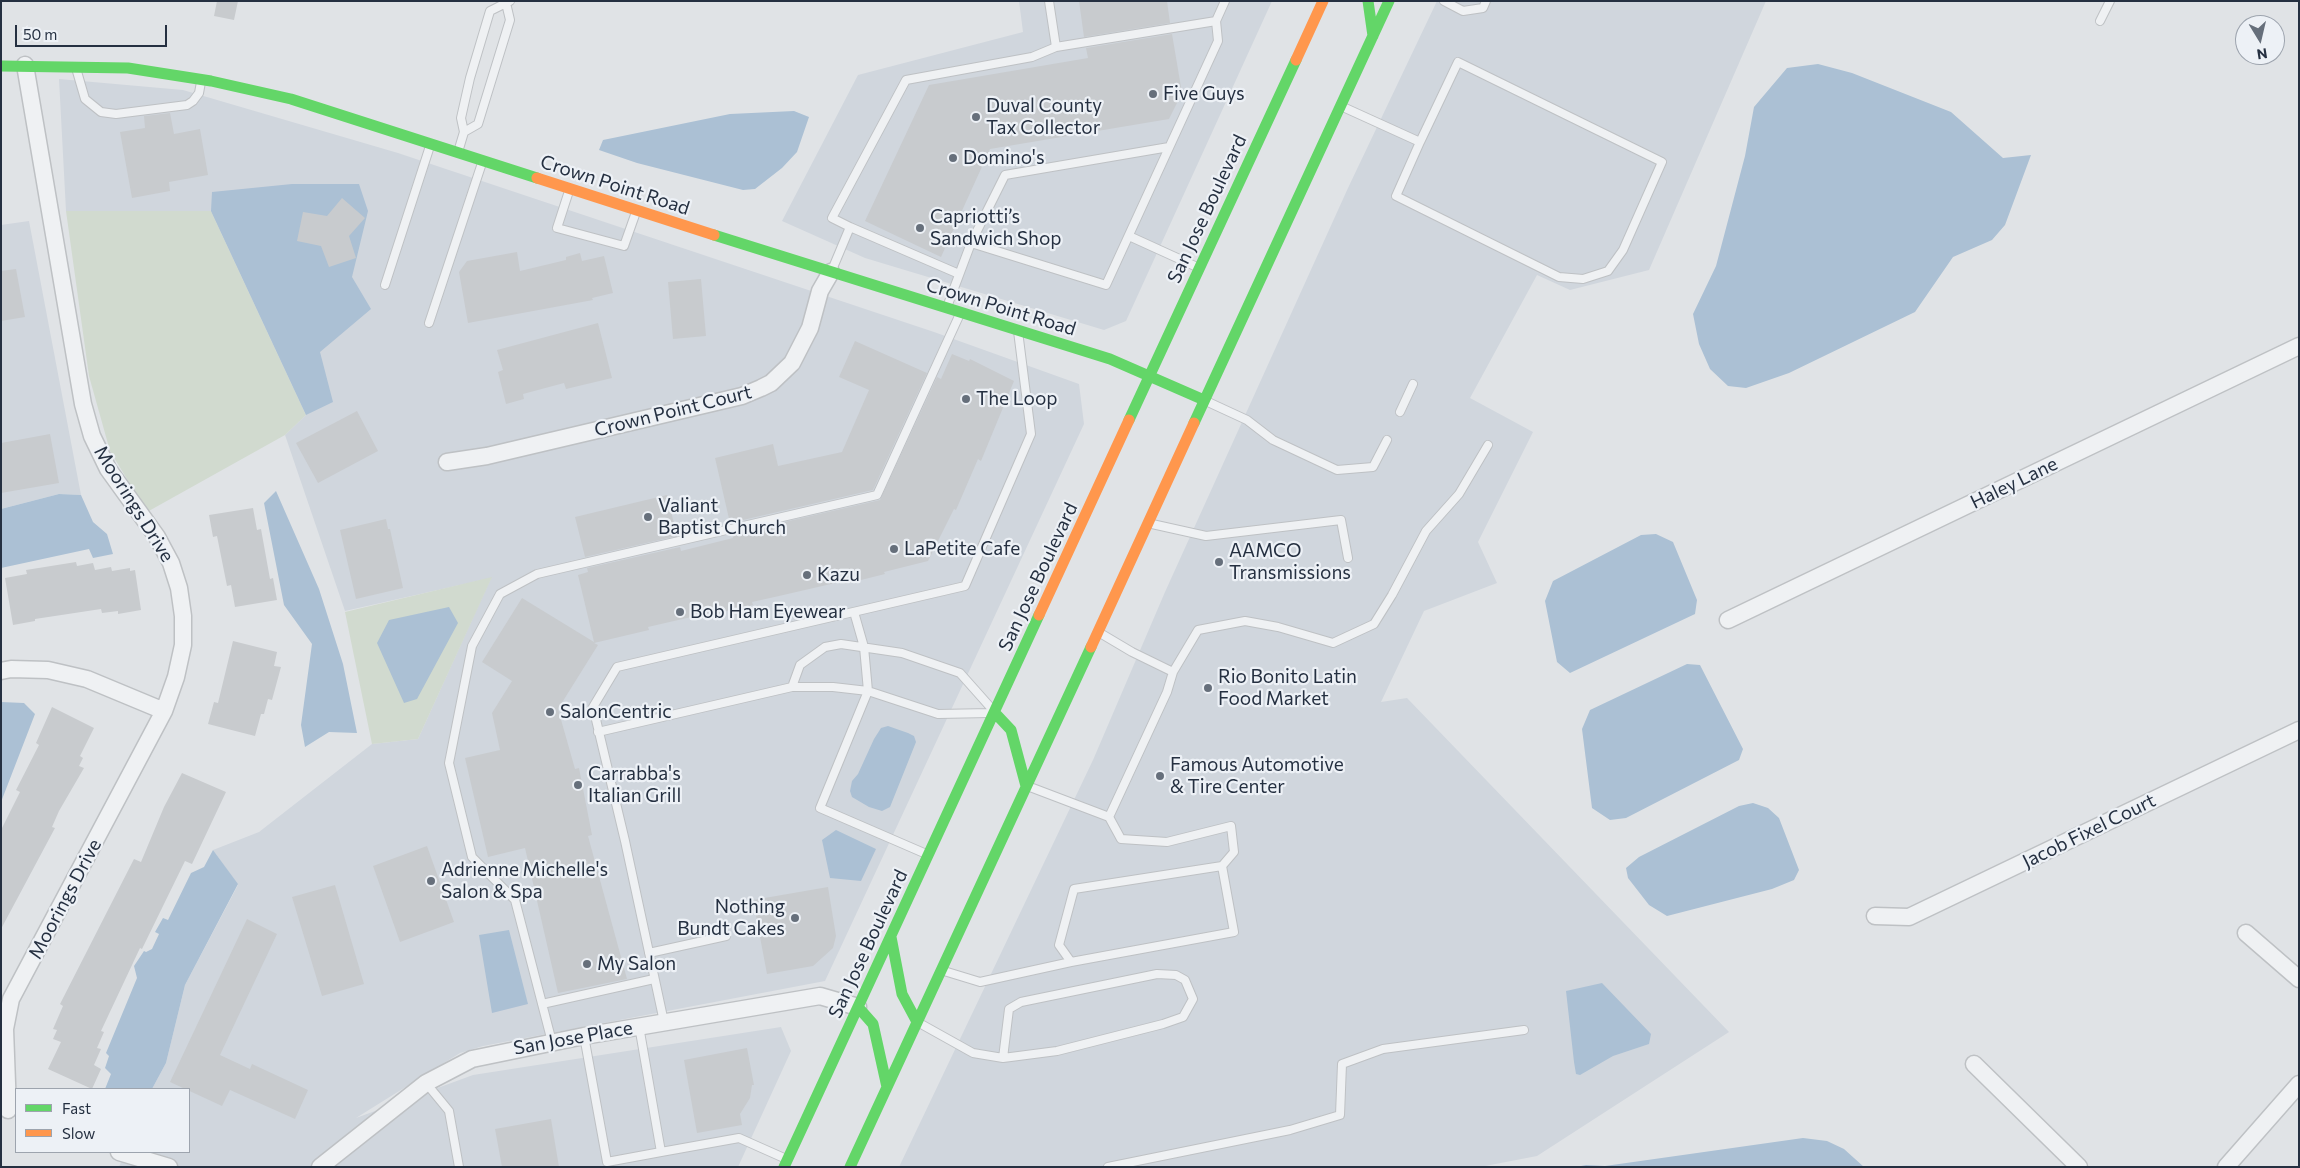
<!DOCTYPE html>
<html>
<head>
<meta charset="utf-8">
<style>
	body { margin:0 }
	#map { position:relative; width:2300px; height:1168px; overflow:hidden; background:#e0e3e6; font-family:Commissioner,sans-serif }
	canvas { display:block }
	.frame { position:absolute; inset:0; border:2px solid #253041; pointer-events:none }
	.legend { position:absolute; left:15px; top:1088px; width:175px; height:65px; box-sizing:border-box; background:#edf1f6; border:1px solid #9da4ae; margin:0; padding:6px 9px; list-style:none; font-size:15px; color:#253041 }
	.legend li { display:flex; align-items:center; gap:10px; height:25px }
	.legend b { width:25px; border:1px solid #9da4ae }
	.north { position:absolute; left:2235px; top:15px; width:50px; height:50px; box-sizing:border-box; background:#edf1f6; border:1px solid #9da4ae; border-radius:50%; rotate:171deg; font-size:14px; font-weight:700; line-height:20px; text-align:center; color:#253041 }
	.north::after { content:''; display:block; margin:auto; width:18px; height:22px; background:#666f7b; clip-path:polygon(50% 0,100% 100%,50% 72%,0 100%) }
	.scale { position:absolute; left:15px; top:25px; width:152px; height:22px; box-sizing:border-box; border:2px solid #253041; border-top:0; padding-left:6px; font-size:15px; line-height:18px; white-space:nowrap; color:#253041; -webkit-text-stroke:4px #edf1f6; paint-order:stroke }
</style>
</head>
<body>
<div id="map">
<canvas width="2300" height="1168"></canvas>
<div class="frame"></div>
<ul class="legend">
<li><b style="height:6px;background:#63d668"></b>Fast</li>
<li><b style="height:6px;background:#ff974d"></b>Slow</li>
</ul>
<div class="north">N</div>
<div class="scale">50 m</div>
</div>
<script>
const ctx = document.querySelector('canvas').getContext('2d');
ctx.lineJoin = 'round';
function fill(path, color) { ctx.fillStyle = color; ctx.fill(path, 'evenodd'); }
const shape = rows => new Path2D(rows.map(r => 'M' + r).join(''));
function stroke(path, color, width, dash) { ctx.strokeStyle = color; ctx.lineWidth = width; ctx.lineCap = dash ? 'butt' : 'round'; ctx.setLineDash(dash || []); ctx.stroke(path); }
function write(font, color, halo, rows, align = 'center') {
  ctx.font = font + ' Commissioner,sans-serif'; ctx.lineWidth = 4.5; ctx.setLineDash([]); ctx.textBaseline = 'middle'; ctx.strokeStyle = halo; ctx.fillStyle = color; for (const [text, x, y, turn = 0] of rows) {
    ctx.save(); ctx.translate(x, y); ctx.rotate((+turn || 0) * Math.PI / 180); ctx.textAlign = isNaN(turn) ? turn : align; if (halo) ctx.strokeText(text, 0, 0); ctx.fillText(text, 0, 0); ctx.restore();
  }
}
const built = shape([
	[1019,1,1272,1,1126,321,1104,330,865,258,782,221,858,75,1023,32],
	[1437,1,1766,1,1649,270,1570,290,1537,275,1470,398,1533,432,1478,542,1497,583,1424,611,1381,702,1407,698,1729,1032,1537,1156,1480,1167,899,1167,1093,760,1165,592,1348,188],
	[59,79,183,90,398,153,934,332,1079,384,1084,424,825,981,483,1046,460,1053,356,1118,473,1075,781,1027,791,1051,738,1167,119,1167,125,1152,189,1152,189,1089,152,1089,166,1063,185,985,238,885,213,850,259,832,372,744,418,739,491,578,345,611,285,435,306,415,211,212,66,211],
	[29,221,81,495,59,494,1,509,1,225]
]);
const green = shape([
	[66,211,211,211,306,415,285,435,147,512,110,451,89,376],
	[492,577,418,739,372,744,345,612]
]);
const water = shape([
	[1818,64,1852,73,1951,112,2003,158,2031,155,2005,225,1992,240,1953,257,1915,312,1789,373,1746,388,1728,386,1710,369,1699,344,1693,314,1716,266,1745,156,1754,107,1787,68],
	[794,111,809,117,797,152,782,168,755,189,743,190,637,163,599,150,603,140,730,114],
	[292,184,359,184,368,211,352,277,371,309,320,352,333,402,306,415,211,211,212,192],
	[276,491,319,589,343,664,357,733,329,732,305,747,301,725,312,644,284,605,264,503],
	[59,494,81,495,93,522,107,534,113,554,93,558,89,549,1,568,1,509],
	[1656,534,1673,542,1697,600,1695,614,1570,673,1557,662,1545,601,1553,581,1641,535],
	[449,607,458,623,417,699,404,703,377,643,389,620],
	[1687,664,1700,665,1743,749,1739,760,1626,818,1610,820,1592,808,1582,729,1590,710],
	[1,702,24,703,35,714,1,802],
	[888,726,908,733,914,736,916,742,890,807,882,811,869,807,852,797,850,791,852,781,858,774,874,739,881,728],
	[1753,803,1768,808,1779,818,1799,870,1794,880,1772,889,1667,916,1649,905,1628,878,1626,868,1639,857,1739,806],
	[836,830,876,849,861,881,830,878,822,840],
	[213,850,238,884,185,985,166,1063,152,1089,105,1089,111,1074,105,1068,109,1056,106,1053,137,978,134,966,144,951,146,952,152,949,159,934,155,932,163,918,168,920,191,873,204,867],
	[509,930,528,1004,492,1013,479,935],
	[1602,983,1651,1034,1649,1044,1613,1056,1580,1075,1576,1074,1574,1062,1566,991],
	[1803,1138,1827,1141,1844,1149,1864,1167,1576,1167,1586,1165,1605,1166]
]);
const building = shape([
	[217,1,238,1,234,20,214,16],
	[1079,1,1167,1,1170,23,1084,37],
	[1172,34,1182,93,1169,119,990,149,941,257,865,221,929,85,1088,58,1086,48],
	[170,113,174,134,200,129,208,175,169,182,170,191,132,198,120,132,145,128,144,116],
	[342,198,365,218,349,236,356,258,329,267,321,246,297,241,303,212,327,216],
	[517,252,520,271,566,260,566,257,580,253,582,261,604,256,613,293,592,298,593,300,468,323,459,272,467,261],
	[16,269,25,317,1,321,1,271],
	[701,279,706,336,673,339,668,282],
	[598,323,612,378,566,389,564,383,523,394,524,399,506,404,498,372,503,370,497,350],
	[855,341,927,373,873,490,730,523,715,458,773,444,778,466,842,452,869,390,839,377],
	[952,354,969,361,970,359,1014,381,981,461,978,459,956,510,954,509,928,561,884,572,885,574,845,584,844,581,779,596,752,602,753,605,714,614,713,612,648,627,649,630,594,643,598,645,558,709,575,769,579,768,592,835,588,836,627,979,558,993,525,848,488,857,465,758,500,750,492,713,512,681,482,662,522,598,594,642,578,575,588,572,587,568,680,547,681,551,733,538,732,534,880,500,937,377,941,379],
	[357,411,378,451,318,483,296,443],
	[50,434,59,483,1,493,1,443],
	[667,495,677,536,585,557,575,517],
	[253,508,257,530,261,529,270,579,273,578,277,600,235,607,231,585,227,586,217,536,213,537,209,515],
	[386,519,388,529,390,529,403,588,356,599,340,530],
	[76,562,77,566,93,563,95,570,111,567,112,571,130,568,130,571,135,570,141,610,118,614,118,611,102,613,101,609,35,619,35,621,13,625,5,578,27,574,26,570],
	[233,641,277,652,274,666,281,667,272,700,268,699,264,714,261,714,255,736,208,724,214,702,218,703],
	[52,707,94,728,80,756,83,758,79,766,84,768,59,811,52,827,55,828,1,929,1,830,20,792,16,790,39,745,36,743],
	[182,773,226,792,192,864,185,861,142,949,140,948,101,1031,104,1032,97,1048,101,1049,94,1065,101,1069,92,1089,48,1069,61,1042,53,1039,57,1030,53,1029,63,1006,60,1004,134,859,141,862,164,807],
	[427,846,454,922,400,942,373,866],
	[335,885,364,984,322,996,292,897],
	[828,887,836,936,833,948,813,966,767,974,753,900],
	[247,919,277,934,220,1055,250,1069,252,1064,308,1090,295,1119,230,1090,222,1106,170,1082],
	[747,1048,754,1085,752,1085,750,1098,740,1114,742,1125,697,1133,684,1060],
	[551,1119,559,1167,502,1167,495,1129]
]);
const lane = shape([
	[1049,1,1056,47],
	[1444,1,1463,11,1483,8,1486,1],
	[2100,21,2110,1],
	[76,68,85,99,101,112,116,114,187,105,193,101,199,93,201,82],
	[1343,107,1420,142,1396,196,1559,277,1583,279,1608,271,1623,250,1662,162,1458,62,1420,142],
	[464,132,478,124,510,20,506,3],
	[458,152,464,132,461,118,470,78,490,11,510,1],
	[569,191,557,228,624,246,636,212],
	[850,227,959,274],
	[1129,236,1197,267],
	[971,243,1005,175,1169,147],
	[832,270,850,227,832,218,906,80,1032,57,1056,47,1216,21],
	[385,285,430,146],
	[947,307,971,243,1106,285,1218,41,1216,21,1225,1],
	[429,323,482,163],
	[1208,402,1247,420,1273,440,1337,470,1373,467,1387,440],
	[1400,412,1413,384],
	[1152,524,1206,536,1341,520,1348,558],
	[854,612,864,647,868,691,820,808,924,853],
	[1173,672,1198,630,1245,621,1278,627,1333,643,1374,624,1392,595,1426,531,1459,494,1488,445],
	[792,687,800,665,825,647,841,644,902,653,960,673,992,709],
	[598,732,792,687,833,687,868,691,938,714,990,713],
	[1030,787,1109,817,1167,692,1173,672,1132,652,1100,633],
	[1109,817,1121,839,1167,842,1231,826,1234,852,1222,866,1074,889,1059,945,1071,962,1234,932,1222,866],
	[649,953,726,936],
	[944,971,980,982,1071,962],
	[542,1004,654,979],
	[664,1022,625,841,593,707,617,667,965,586,1031,434,1018,331],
	[921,1024,973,1053,1003,1058,1057,1051,1163,1024,1183,1017,1193,999,1185,980,1176,975,1157,974,1021,1002,1009,1009,1003,1058],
	[584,1036,607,1162,661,1152,639,1026],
	[552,1042,515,900,472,857,449,763,472,646,500,594,537,574,877,495,959,316],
	[426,1083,449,1111,459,1167],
	[661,1152,739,1138,784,1158],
	[1108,1167,1290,1130,1340,1115,1342,1064,1383,1049,1524,1030]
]);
const street = shape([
	[447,462,487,456,742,396,761,388,771,383,792,363,810,328,820,291,831,272],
	[1728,620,2299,346],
	[1,671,11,669,48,670,87,679,164,711],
	[1875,916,1909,917,2299,730],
	[2246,933,2299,979],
	[1974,1064,2079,1167],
	[8,1110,5,1029,11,999,164,711,176,677,183,645,183,616,179,588,171,563,157,537,108,469,92,436,83,404,25,65],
	[119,1152,169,1167],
	[320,1167,426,1083,472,1059,584,1036,820,996,858,1007],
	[2226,1167,2299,1084]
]);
const fast = shape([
	[1368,1,1373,36],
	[1,66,128,68,211,81,291,99,537,178],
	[714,235,1110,359,1204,400],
	[1129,420,1296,60],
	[1194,423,1389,1],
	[995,713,1011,730,1026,786],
	[891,937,902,994,917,1022],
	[858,1007,873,1024,887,1087],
	[784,1167,1039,615],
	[850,1167,1091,647]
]);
const slow = shape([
	[1296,60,1323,1],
	[537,178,714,235],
	[1039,615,1129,420],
	[1091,647,1194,423]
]);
const markers = [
	[1153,94,5,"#666f7b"],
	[976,117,5,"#666f7b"],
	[953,158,5,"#666f7b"],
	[920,228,5,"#666f7b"],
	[966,399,5,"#666f7b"],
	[648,517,5,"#666f7b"],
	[894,549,5,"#666f7b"],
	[1219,562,5,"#666f7b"],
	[807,575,5,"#666f7b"],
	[680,612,5,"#666f7b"],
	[1208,688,5,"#666f7b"],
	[550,712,5,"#666f7b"],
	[1160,776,5,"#666f7b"],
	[578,785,5,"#666f7b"],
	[431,881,5,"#666f7b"],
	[795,918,5,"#666f7b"],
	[587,964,5,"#666f7b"]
];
const poiNames = [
	["Five Guys",1163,94],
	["Duval County",986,106],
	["Tax Collector",986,128],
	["Domino's",963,158],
	["Capriotti’s",930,217],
	["Sandwich Shop",930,239],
	["The Loop",976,399],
	["Valiant",658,506],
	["Baptist Church",658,528],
	["LaPetite Cafe",904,549],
	["AAMCO",1229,551],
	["Transmissions",1229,573],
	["Kazu",817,575],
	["Bob Ham Eyewear",690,612],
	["Rio Bonito Latin",1218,677],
	["Food Market",1218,699],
	["SalonCentric",560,712],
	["Famous Automotive",1170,765],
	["& Tire Center",1170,787],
	["Carrabba's",588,774],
	["Italian Grill",588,796],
	["Adrienne Michelle's",441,870],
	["Salon & Spa",441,892],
	["Nothing",785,907,"right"],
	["Bundt Cakes",785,929,"right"],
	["My Salon",597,964]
];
const streetNames = [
	["Crown Point Road",615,185,18],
	["San Jose Boulevard",1207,209,-65],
	["Crown Point Road",1001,307,17],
	["Crown Point Court",673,411,-14],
	["Haley Lane",2014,483,-26],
	["Moorings Drive",134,504,58],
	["San Jose Boulevard",1038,577,-65],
	["Jacob Fixel Court",2089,831,-26],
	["Moorings Drive",65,899,-62],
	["San Jose Boulevard",868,944,-65],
	["San Jose Place",573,1038,-10]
];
fill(built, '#d0d6dd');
fill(green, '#d1dacf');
fill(water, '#abc0d4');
fill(building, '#c8cbce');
stroke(lane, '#bec1c4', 10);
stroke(street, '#bec1c4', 19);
stroke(lane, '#eff1f3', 8);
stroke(street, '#eff1f3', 16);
stroke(fast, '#63d668', 11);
stroke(slow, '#ff974d', 11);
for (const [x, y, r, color] of markers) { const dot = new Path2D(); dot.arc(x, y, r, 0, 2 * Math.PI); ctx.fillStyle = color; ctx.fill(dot); stroke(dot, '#edf1f6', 2); }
write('19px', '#253041', '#edf1f6', poiNames, 'left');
write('19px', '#253041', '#edf1f6', streetNames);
</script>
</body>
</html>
